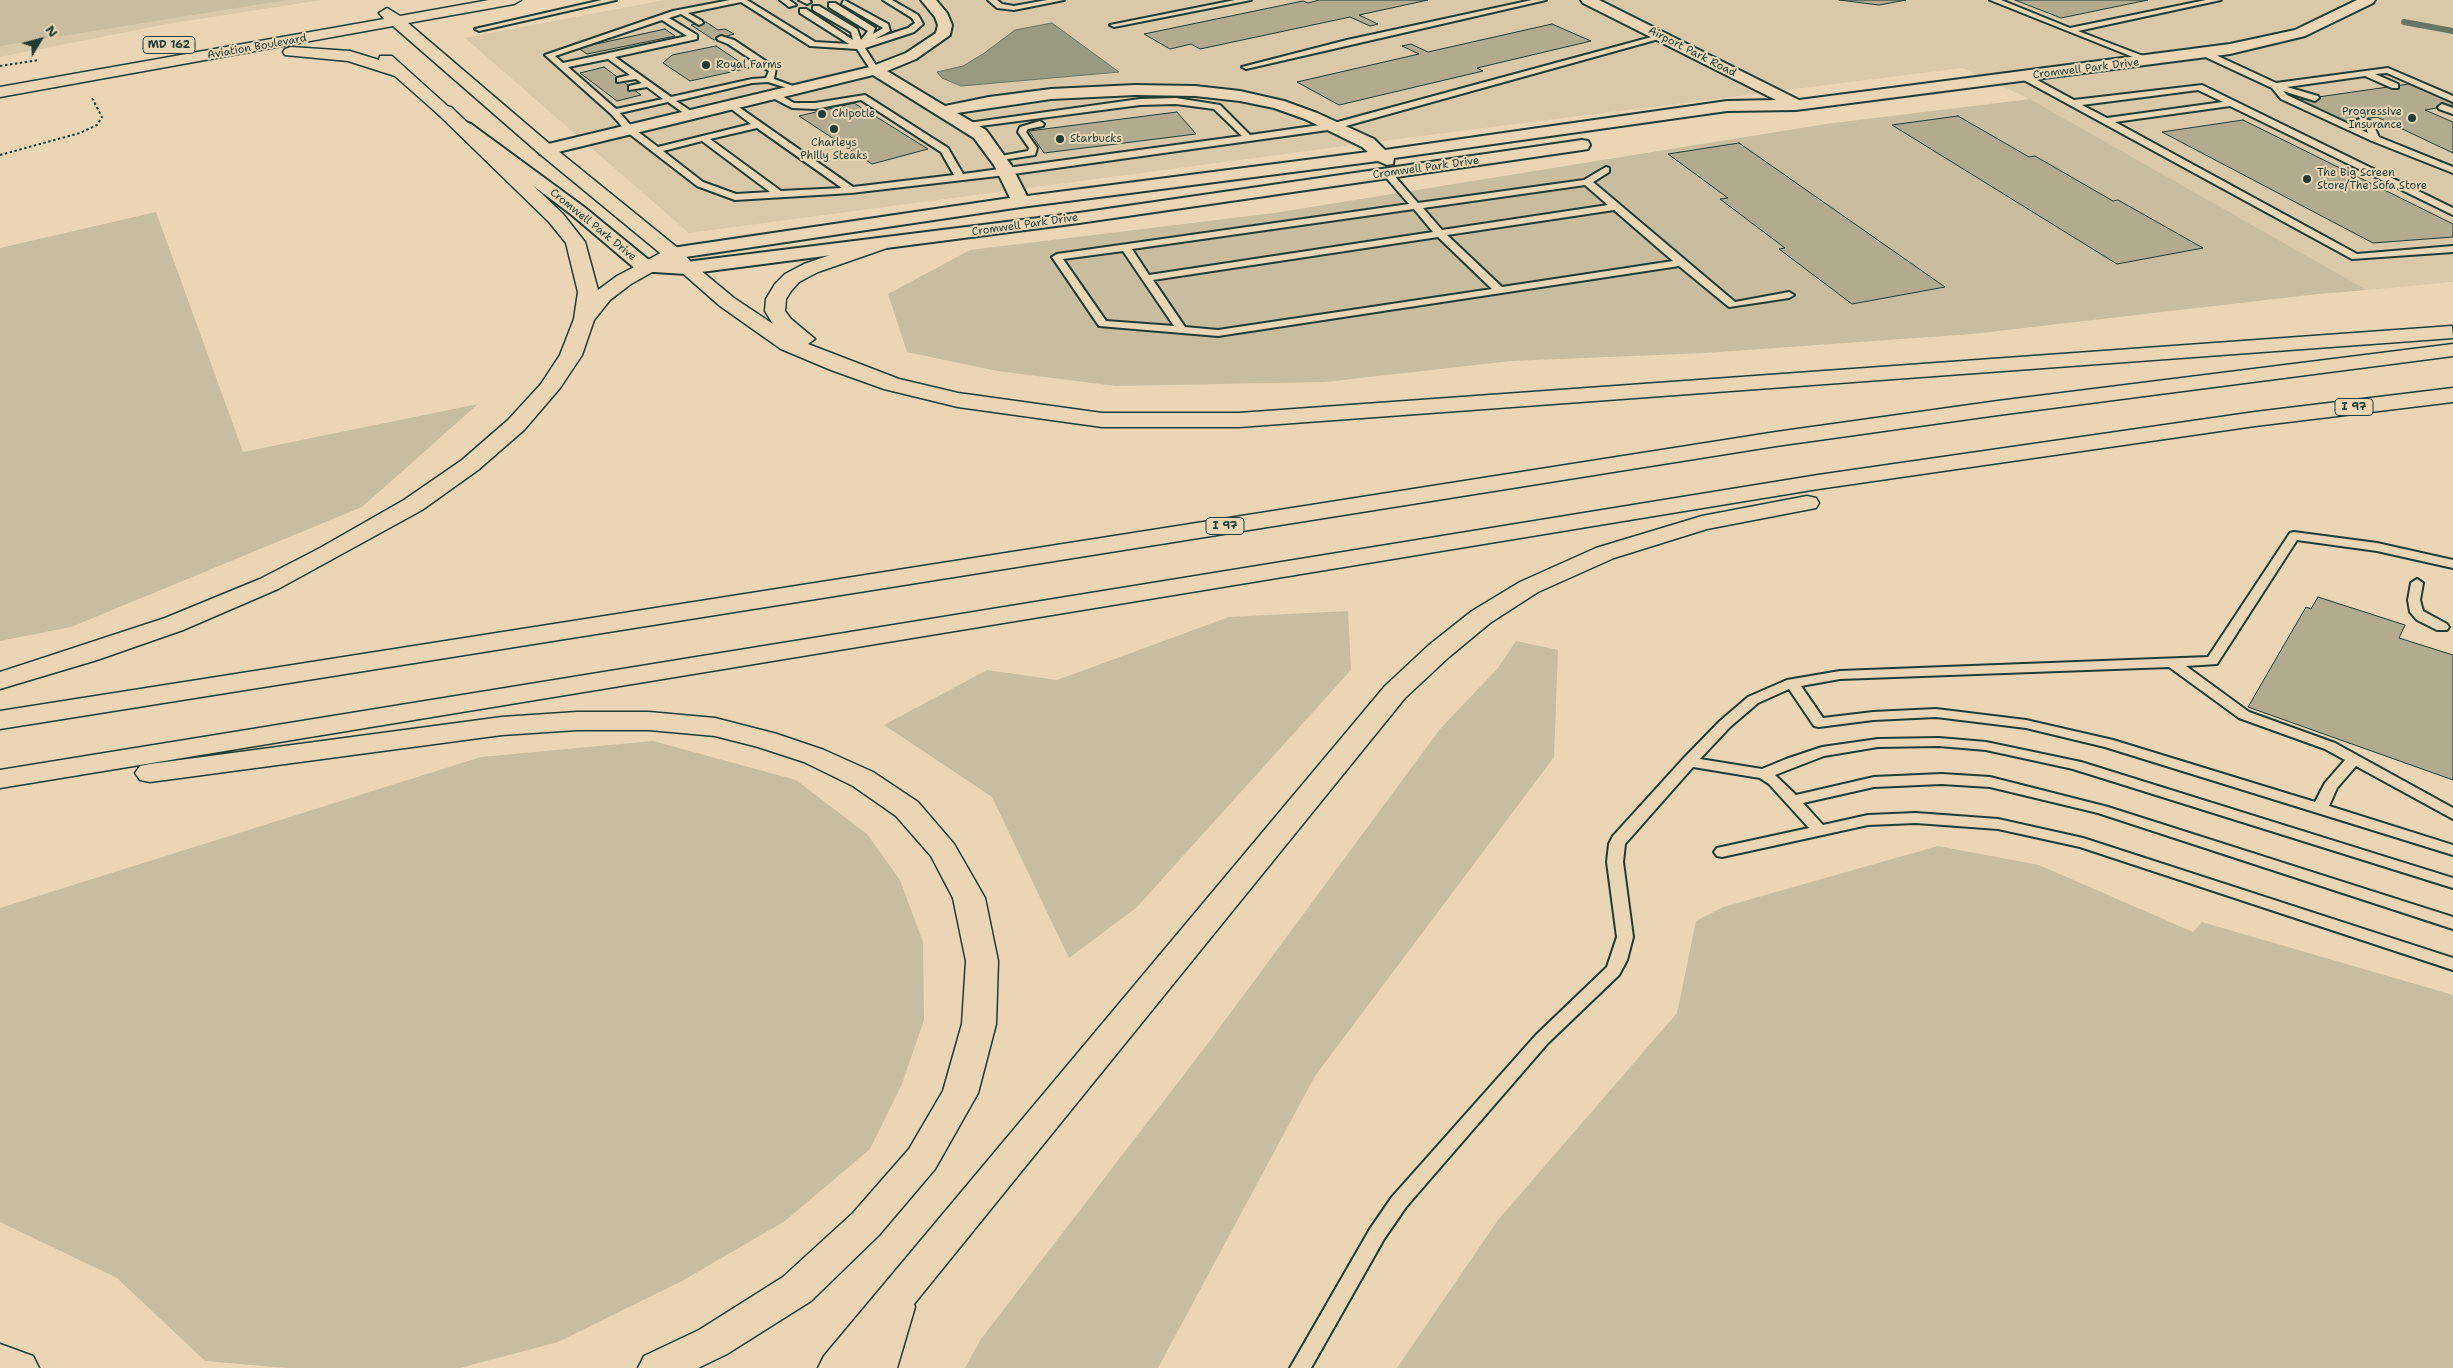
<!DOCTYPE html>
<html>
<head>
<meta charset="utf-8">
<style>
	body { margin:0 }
	#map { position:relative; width:2453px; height:1368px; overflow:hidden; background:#ead6b4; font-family:"Shantell Sans",sans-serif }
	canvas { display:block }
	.north { position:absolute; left:15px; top:15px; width:50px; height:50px; -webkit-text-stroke:4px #ead6b4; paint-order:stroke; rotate:53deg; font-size:14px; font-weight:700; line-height:20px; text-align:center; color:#1f3d34 }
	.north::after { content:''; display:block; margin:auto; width:18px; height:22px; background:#1f3d34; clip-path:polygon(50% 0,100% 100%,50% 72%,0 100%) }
</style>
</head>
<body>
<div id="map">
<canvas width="2453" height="1368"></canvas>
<div class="north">N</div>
</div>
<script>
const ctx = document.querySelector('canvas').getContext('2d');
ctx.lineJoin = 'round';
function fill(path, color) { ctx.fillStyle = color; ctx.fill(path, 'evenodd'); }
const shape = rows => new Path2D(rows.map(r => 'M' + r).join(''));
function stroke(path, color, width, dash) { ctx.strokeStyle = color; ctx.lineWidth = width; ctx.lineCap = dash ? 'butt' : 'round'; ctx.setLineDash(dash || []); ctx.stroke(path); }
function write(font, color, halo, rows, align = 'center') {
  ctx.font = font + ' "Shantell Sans",sans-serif'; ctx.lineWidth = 4; ctx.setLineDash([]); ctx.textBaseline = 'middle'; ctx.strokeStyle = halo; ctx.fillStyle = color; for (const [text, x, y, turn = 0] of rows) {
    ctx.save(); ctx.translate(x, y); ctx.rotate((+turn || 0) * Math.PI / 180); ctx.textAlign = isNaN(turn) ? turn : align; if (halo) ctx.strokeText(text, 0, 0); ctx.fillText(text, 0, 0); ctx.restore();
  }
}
const built = shape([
	[0,0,321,0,162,25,0,57],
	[664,0,2453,0,2453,282,2367,290,2030,99,1962,68,1405,138,689,233,465,38]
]);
const green = shape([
	[0,0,287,0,0,46],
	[2030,99,2367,290,2318,294,1972,334,1705,353,1511,361,1325,382,1116,386,997,371,907,352,888,294,970,250,1274,213,1826,124],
	[156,212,243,452,478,404,362,507,71,627,0,641,0,248],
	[1348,611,1351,670,1137,907,1069,958,992,797,884,725,987,670,1057,680,1229,617],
	[1516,641,1558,650,1554,757,1315,1076,1158,1368,965,1368,981,1339,1209,1042,1440,729,1498,668],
	[653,741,796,780,867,834,900,880,923,942,924,1020,902,1084,870,1149,785,1221,682,1281,558,1342,460,1368,287,1368,205,1361,117,1278,0,1222,0,908,481,757],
	[1938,846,2039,865,2193,932,2202,922,2453,995,2453,1368,1397,1368,1498,1220,1677,1013,1696,921,1723,907]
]);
const water = shape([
	[1052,23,1119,72,961,86,942,78,937,72,963,66,983,54,1015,30,1052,23]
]);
const stream = shape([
	[2404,22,2453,31]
]);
const building = shape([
	[1319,0,1428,0,1359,15,1378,24,1370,26,1350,17,1200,49,1191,44,1170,49,1144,34,1303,1,1308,3,1319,0],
	[1839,0,1906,0,1879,5,1839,0],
	[2015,0,2148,0,2061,18,2015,0],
	[706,22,718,30,725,29,734,34,714,40,691,25,706,22],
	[1552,24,1591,41,1477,68,1483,71,1339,105,1297,82,1419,54,1402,46,1411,44,1428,52,1552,24],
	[665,29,675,36,587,54,578,48,665,29],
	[716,46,749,68,690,81,663,63,672,55,716,46],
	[604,67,641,95,617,101,580,73,604,67],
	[2409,84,2453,103,2453,105,2425,110,2453,122,2453,153,2377,117,2343,122,2297,100,2409,84],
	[854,103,928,149,872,164,799,116,854,103],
	[1177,112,1196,134,1044,153,1029,131,1177,112],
	[1958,116,2029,157,2035,156,2113,201,2118,200,2203,248,2117,264,1892,125,1958,116],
	[2243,120,2453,224,2453,237,2373,243,2162,132,2243,120],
	[1739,143,1945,287,1852,304,1779,249,1785,248,1720,199,1728,198,1668,154,1739,143],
	[2318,597,2405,625,2399,638,2453,655,2453,780,2248,707,2306,607,2311,609,2318,597]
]);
const path = shape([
	[0,66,39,60],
	[0,155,80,133,97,125,102,117,92,98]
]);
const lane = shape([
	[602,0,616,0,479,31,475,29,602,0],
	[730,0,747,0,815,42,849,44,800,13,800,9,806,9,853,40,851,32,813,10,813,6,819,6,857,29,861,40,868,31,829,7,829,3,835,3,875,28,873,34,883,28,842,4,844,0,888,24,890,31,875,39,908,28,915,23,912,18,883,0,892,0,918,15,923,24,914,32,865,48,879,70,875,72,872,72,857,49,810,46,741,2,688,13,702,21,703,23,699,25,681,14,669,18,697,35,697,39,615,57,671,97,752,79,766,78,769,71,728,44,718,40,717,38,721,36,734,40,776,68,774,79,801,89,797,91,768,82,752,83,676,101,694,113,694,117,691,118,668,102,620,113,633,128,658,147,751,124,726,105,733,103,853,187,954,175,941,152,861,100,815,109,792,108,771,97,771,93,777,93,794,103,815,103,865,95,948,148,963,174,1242,136,1214,109,1176,104,1140,105,965,128,964,126,968,123,1140,99,1176,98,1220,105,1250,135,1334,123,1659,35,1666,37,1335,129,1006,175,851,193,735,200,697,186,627,132,611,114,545,55,673,11,730,0],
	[662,20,687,36,563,63,555,56,662,20],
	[608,59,630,75,617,78,617,82,636,79,642,83,629,86,629,90,647,87,663,99,616,109,568,67,608,59],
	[757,128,842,188,781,191,710,139,757,128],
	[702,141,770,192,736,194,703,182,663,151,702,141],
	[780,0,789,0,796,5,789,7,780,0],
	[799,0,809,0,811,2,807,4,799,0],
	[988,0,997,0,1002,4,1014,6,1047,0,1064,0,1014,10,997,8,988,0],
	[1235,0,1251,0,1114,27,1110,25,1235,0],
	[1532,0,1546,0,1246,69,1242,67,1347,40,1532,0],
	[1990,0,2001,0,2070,28,2206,0,2221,0,2078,31,2151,59,2152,61,2148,63,1990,0],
	[2201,51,2207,51,2276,83,2388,68,2453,96,2453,102,2387,73,2375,74,2398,84,2398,88,2392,88,2365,76,2287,87,2318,96,2319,98,2315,101,2283,91,2287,95,2368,133,2365,125,2357,120,2364,118,2372,122,2379,137,2453,167,2453,173,2372,141,2281,99,2272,88,2201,55,2201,51],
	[2022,75,2028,75,2074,100,2202,85,2453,208,2453,215,2230,106,2115,122,2357,254,2453,246,2453,252,2352,259,2022,79,2022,75],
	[2198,90,2223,102,2107,118,2082,105,2198,90],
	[2442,104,2453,108,2453,114,2439,109,2438,107,2442,104],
	[1040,121,1044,124,1043,126,1028,129,1026,132,1037,148,1035,155,995,161,995,157,1028,151,1029,148,1018,132,1020,127,1040,121],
	[1606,167,1609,168,1609,172,1593,182,1735,302,1789,292,1794,295,1789,298,1729,307,1679,266,1218,336,1099,326,1052,257,1057,254,1409,204,1383,174,1388,171,1391,172,1418,203,1584,180,1606,167],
	[1585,185,1608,205,1442,230,1423,208,1585,185],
	[1414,209,1433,232,1149,275,1132,249,1414,209],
	[1614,210,1673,261,1502,287,1447,235,1614,210],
	[1438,237,1492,289,1218,330,1185,327,1153,280,1438,237],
	[1123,251,1174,326,1106,321,1063,259,1123,251],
	[2294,532,2377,543,2453,560,2453,568,2377,551,2297,540,2217,664,2186,666,2249,712,2335,743,2453,808,2453,819,2356,766,2337,788,2329,806,2453,845,2453,855,2105,747,2026,728,1936,717,1873,720,1819,727,1814,726,1789,689,1758,703,1730,727,1700,759,1762,769,1786,759,1822,747,1878,739,1939,738,1986,742,2081,762,2453,878,2453,888,2073,769,1986,750,1939,746,1878,747,1824,756,1775,775,1796,795,1874,777,1942,774,1990,777,2108,807,2453,917,2453,929,2098,813,1990,787,1942,784,1874,787,1803,803,1823,825,1868,815,1916,813,1998,819,2083,838,2453,958,2453,970,2080,847,1998,829,1916,823,1868,825,1722,857,1717,856,1714,852,1717,848,1809,828,1769,784,1760,778,1693,767,1625,844,1623,862,1633,937,1627,960,1619,975,1548,1043,1406,1207,1384,1239,1311,1368,1290,1368,1370,1229,1392,1197,1536,1035,1607,967,1617,937,1607,862,1609,844,1613,836,1683,759,1720,721,1748,697,1787,680,1840,671,2208,657,2290,533,2294,532],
	[2169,667,2239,718,2325,749,2345,760,2325,783,2315,802,2113,740,2026,720,1936,709,1873,712,1823,718,1801,686,1840,679,2169,667],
	[2417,579,2423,583,2420,600,2423,611,2447,624,2449,627,2447,630,2437,630,2417,620,2410,612,2408,600,2411,583,2417,579]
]);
const street = shape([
	[921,0,936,0,947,13,952,25,950,35,916,59,887,71,945,106,989,97,1051,89,1135,85,1195,86,1240,91,1284,101,1317,113,1374,139,1385,150,1727,101,1776,100,1583,3,1581,0,1599,0,1799,100,2230,44,2295,30,2357,0,2375,0,2373,3,2305,36,2230,54,1796,110,1727,111,1394,158,1393,164,1387,165,1378,161,1021,207,672,259,665,257,663,253,665,249,1010,198,994,165,974,138,873,75,546,155,540,154,538,150,540,146,870,67,906,53,936,33,938,25,935,17,921,0],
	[1135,95,1195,96,1240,101,1274,108,1305,119,1362,147,1368,152,1027,196,1011,165,986,130,957,113,1051,99,1135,95],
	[465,122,471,124,584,207,650,261,686,262,1079,213,1582,140,1588,141,1590,145,1588,149,1582,150,1079,223,686,274,638,271,572,215,459,130,457,127,459,124,465,122]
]);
const primary = shape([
	[489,0,521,0,514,4,408,23,552,146,679,249,682,253,679,257,672,259,665,257,540,154,393,26,0,97,0,87,384,19,379,13,387,8,400,16,489,0],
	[291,47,350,51,379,60,380,56,392,56,453,111,451,115,439,115,395,76,348,61,285,55,283,52,285,49,291,47]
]);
const highway = shape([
	[445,106,451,107,563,214,585,242,598,290,617,276,672,247,679,249,693,264,734,298,773,324,765,311,766,299,775,284,785,274,804,264,880,238,887,240,890,244,887,248,818,272,799,282,791,291,786,299,785,311,791,319,815,339,808,344,899,379,958,393,1102,413,1239,413,2452,326,2453,338,1239,427,1102,427,958,407,884,389,831,370,781,349,720,306,670,262,631,284,610,300,594,320,582,355,560,388,524,430,478,470,422,510,278,589,183,630,97,660,0,689,0,672,165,618,260,579,320,548,404,500,462,460,508,420,541,384,560,355,574,319,578,292,566,243,549,222,439,115,437,111,439,107,445,106],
	[2453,344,2453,356,1998,415,1776,446,0,729,0,711,1776,432,1998,401,2453,344],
	[2453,388,2453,402,2255,426,1818,489,0,788,0,770,1818,475,2255,412,2453,388],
	[1807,496,1816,498,1819,503,1816,508,1707,529,1614,558,1538,592,1490,623,1449,657,1405,698,914,1304,915,1307,897,1368,818,1368,824,1356,1385,686,1429,645,1472,611,1520,582,1596,548,1702,516,1807,496],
	[577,712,649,712,715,718,777,734,824,750,873,772,918,802,954,844,985,898,998,961,996,1024,978,1093,935,1169,879,1235,811,1301,727,1354,698,1368,638,1368,644,1356,699,1330,783,1277,853,1213,909,1149,943,1091,962,1024,966,961,953,898,931,856,896,816,853,786,804,762,758,747,715,736,649,730,577,730,502,735,150,782,140,780,135,773,140,766,150,764,502,717,577,712],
	[0,1344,33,1356,39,1368,0,1368,0,1344]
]);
const markers = [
	[706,65,5,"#1f3d34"],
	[822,114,5,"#1f3d34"],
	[2412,118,5,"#1f3d34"],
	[834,129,5,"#1f3d34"],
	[1060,139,5,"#1f3d34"],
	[2307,179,5,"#1f3d34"]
];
const shields = [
	[169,45,52],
	[2354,407,38],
	[1225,526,38]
];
const shieldNames = [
	["MD 162",169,45],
	["I 97",2354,407],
	["I 97",1225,526]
];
const farStreetnames = [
	["Aviation Boulevard",257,47,-10],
	["Airport Park Road",1692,52,27],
	["Cromwell Park Drive",2086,69,-7],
	["Cromwell Park Drive",1426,168,-8],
	["Cromwell Park Drive",593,225,39],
	["Cromwell Park Drive",1025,225,-8]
];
const farPoinames = [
	["Royal Farms",716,65],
	["Progressive",2402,112,"right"],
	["Insurance",2402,125,"right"],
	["Chipotle",832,114],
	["Starbucks",1070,139],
	["Charleys",834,143,"center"],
	["Philly Steaks",834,156,"center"],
	["The Big Screen",2317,173],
	["Store/The Sofa Store",2317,186]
];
fill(built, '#d9c9a9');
fill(green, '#c9bd9f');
fill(water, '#999a82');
stroke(water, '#687563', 1);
stroke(stream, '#687563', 6);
fill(building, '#b2ab90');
stroke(building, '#1f3d34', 1);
stroke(lane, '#1f3d34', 4);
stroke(street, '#1f3d34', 4);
stroke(primary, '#1f3d34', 3);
stroke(highway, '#1f3d34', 3);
stroke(path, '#1f3d34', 2, [2.5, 2.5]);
fill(lane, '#ead6b4');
fill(street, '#ead6b4');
fill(primary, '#ead6b4');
fill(highway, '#ead6b4');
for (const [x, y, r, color] of markers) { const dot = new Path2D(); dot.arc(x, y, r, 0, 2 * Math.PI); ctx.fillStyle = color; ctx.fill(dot); stroke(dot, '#ead6b4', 2); }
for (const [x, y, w] of shields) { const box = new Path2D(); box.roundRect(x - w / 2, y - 8.5, w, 17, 4); ctx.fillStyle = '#ead6b4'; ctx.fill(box); stroke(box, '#1f3d34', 1); }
write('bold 11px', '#1f3d34', null, shieldNames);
write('11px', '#1f3d34', '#ead6b4', farStreetnames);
write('11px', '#1f3d34', '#ead6b4', farPoinames, 'left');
</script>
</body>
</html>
